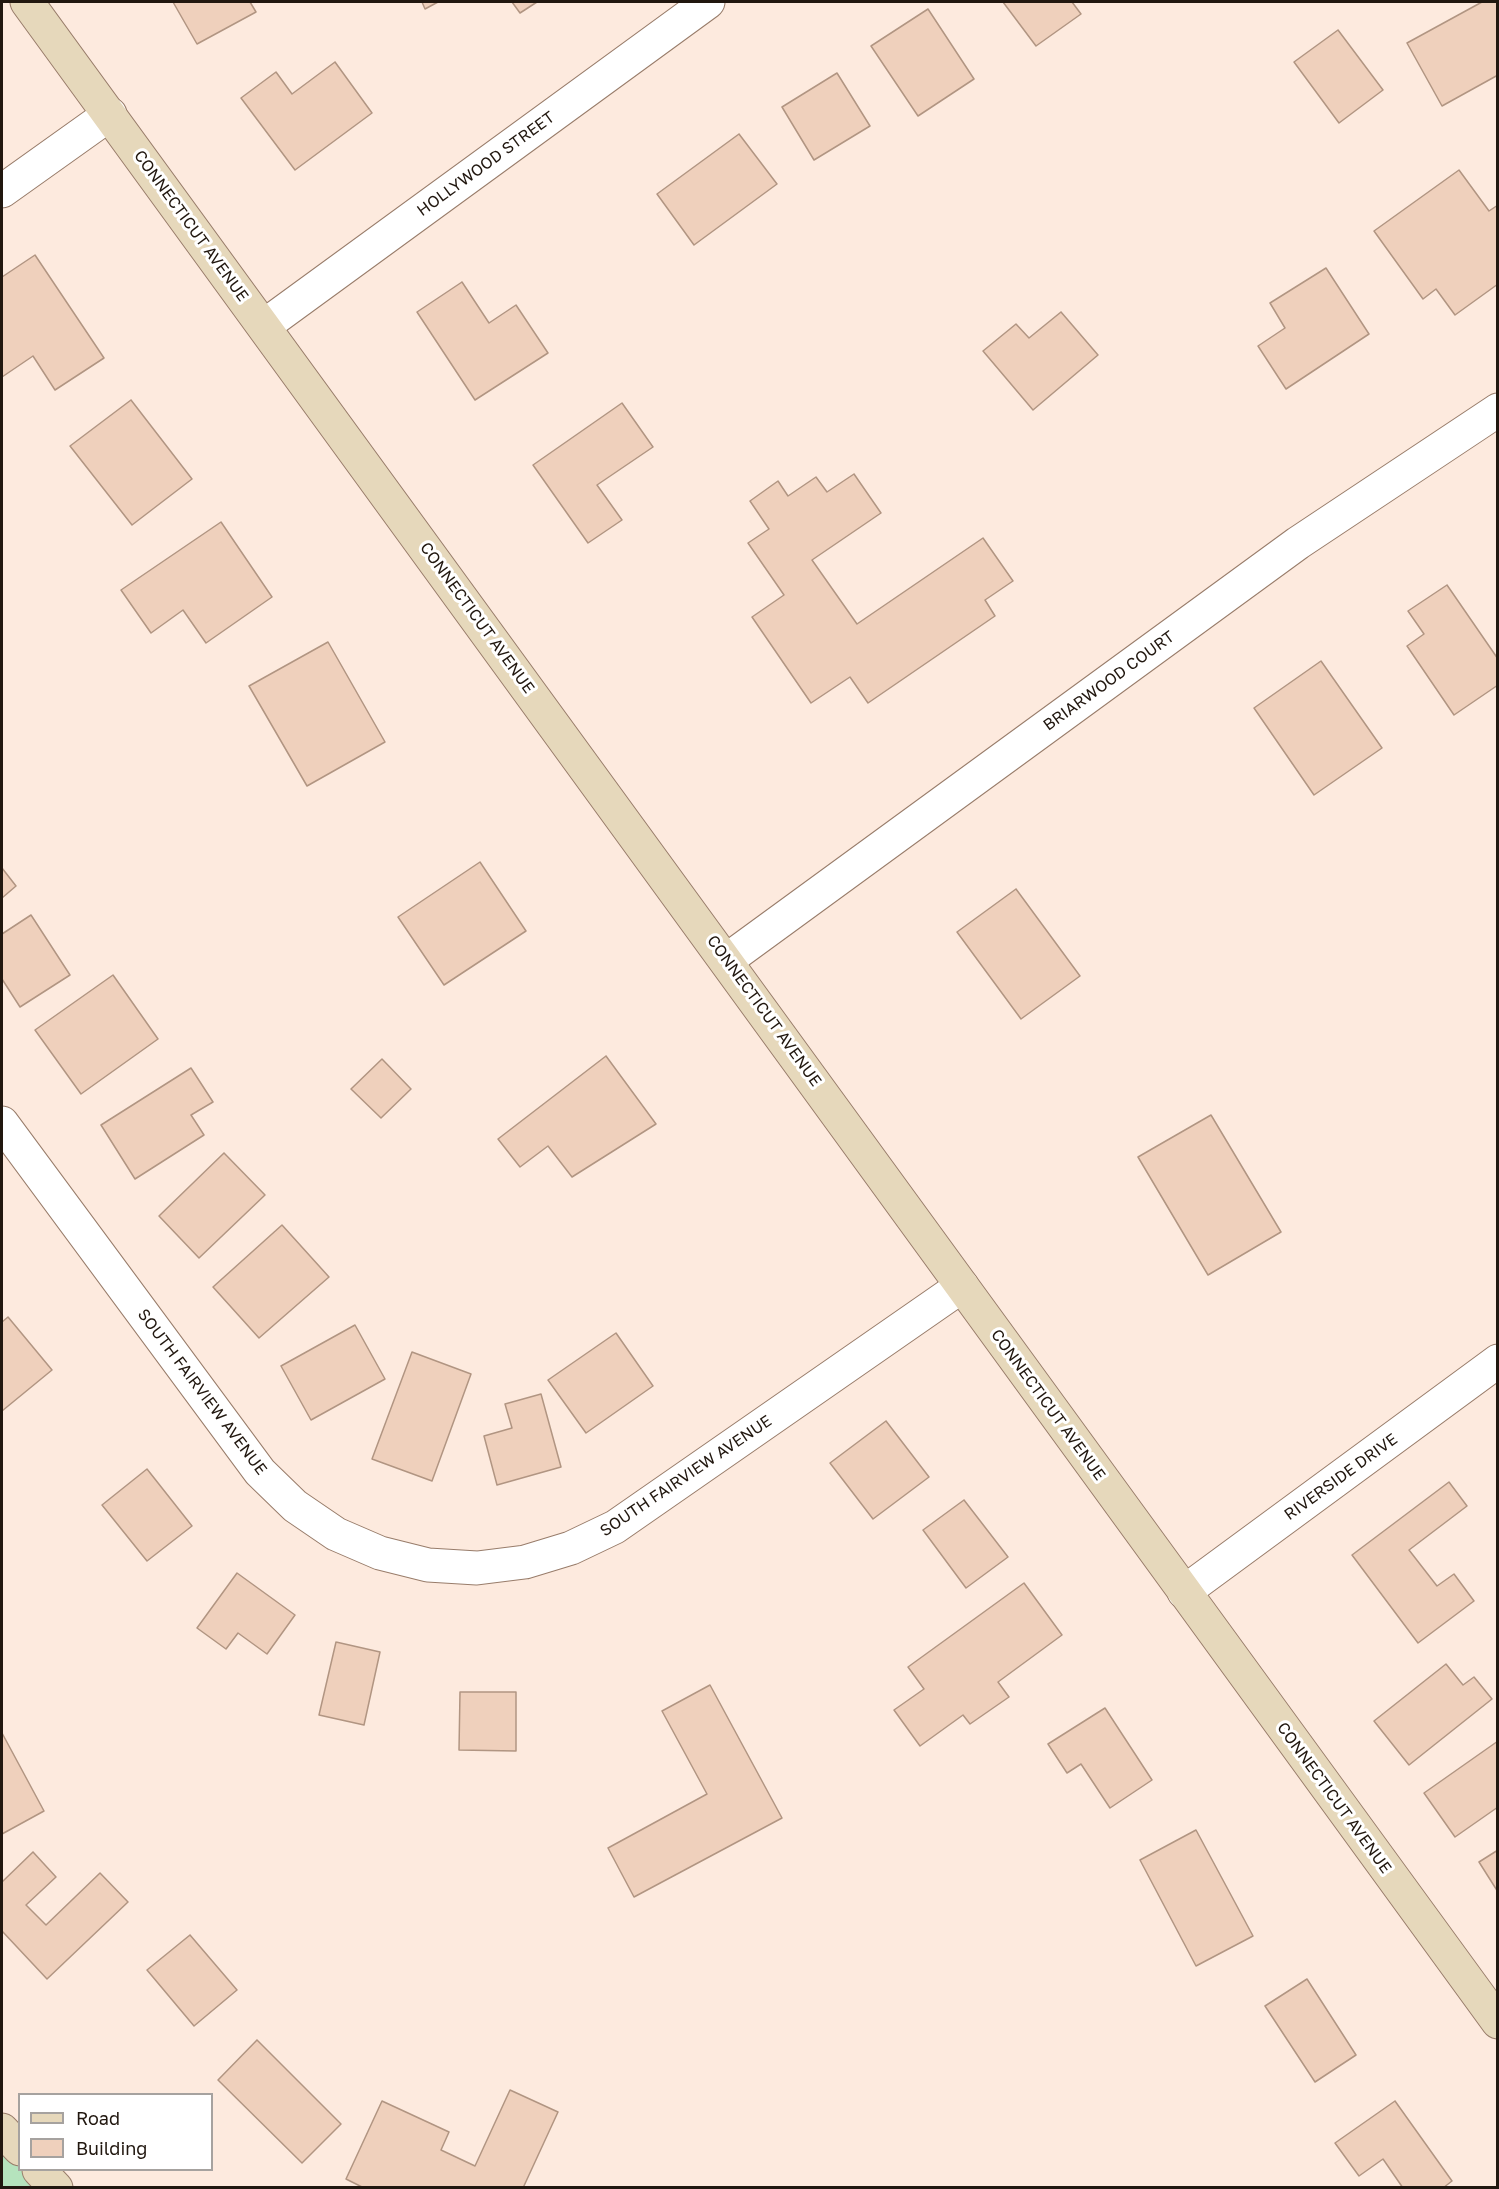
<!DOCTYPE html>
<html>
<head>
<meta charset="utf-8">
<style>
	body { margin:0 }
	#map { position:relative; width:1499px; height:2189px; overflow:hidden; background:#fdeade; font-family:"Golos Text",sans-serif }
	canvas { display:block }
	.frame { position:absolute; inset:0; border:3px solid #21170f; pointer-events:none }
	.legend { position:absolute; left:18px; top:2093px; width:195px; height:78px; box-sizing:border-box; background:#fff; border:2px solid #a6a29f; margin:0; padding:8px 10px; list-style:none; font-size:18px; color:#21170f }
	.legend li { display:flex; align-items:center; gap:12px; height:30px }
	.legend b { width:30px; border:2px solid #a6a29f }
</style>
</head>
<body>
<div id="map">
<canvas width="1499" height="2189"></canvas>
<div class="frame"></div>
<ul class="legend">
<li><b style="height:8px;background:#e6d8bb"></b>Road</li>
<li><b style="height:16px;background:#efd0bc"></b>Building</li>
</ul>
</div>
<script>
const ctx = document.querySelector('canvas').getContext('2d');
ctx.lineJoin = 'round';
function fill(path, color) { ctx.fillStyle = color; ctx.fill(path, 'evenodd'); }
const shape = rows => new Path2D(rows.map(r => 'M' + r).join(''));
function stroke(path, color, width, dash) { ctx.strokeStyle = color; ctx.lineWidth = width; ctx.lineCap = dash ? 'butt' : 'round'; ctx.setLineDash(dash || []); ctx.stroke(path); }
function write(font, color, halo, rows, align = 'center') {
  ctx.font = font + ' "Golos Text",sans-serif'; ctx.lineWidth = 6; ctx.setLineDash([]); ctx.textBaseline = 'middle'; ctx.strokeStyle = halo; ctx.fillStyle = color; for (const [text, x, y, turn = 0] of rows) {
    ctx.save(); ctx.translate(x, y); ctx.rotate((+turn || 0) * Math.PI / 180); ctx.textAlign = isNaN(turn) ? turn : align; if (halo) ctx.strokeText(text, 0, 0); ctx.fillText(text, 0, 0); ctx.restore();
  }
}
const green = shape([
	[2,2130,19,2149,20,2170,39,2170,56,2187,2,2187]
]);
const building = shape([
	[173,2,250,2,256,12,197,44,173,2],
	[422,2,438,2,425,9,422,2],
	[512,2,537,2,520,13,512,2],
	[1003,2,1072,2,1081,14,1036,46,1003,2],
	[1482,2,1498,2,1498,75,1442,106,1407,43,1482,2],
	[928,9,974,79,918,116,871,46,928,9],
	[1338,30,1383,90,1339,123,1294,62,1338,30],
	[335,62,372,113,295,170,241,98,276,72,292,94,335,62],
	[837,73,870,126,814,160,782,107,837,73],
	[739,134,777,184,694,245,657,194,739,134],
	[1459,170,1489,211,1498,205,1498,284,1455,315,1436,289,1423,299,1374,231,1459,170],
	[35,255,104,358,55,390,33,356,2,377,2,277,35,255],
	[1326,268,1369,334,1286,389,1258,346,1285,328,1270,303,1326,268],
	[462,282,489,323,516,305,548,353,475,400,417,312,462,282],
	[1061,312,1098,355,1033,410,983,351,1016,324,1029,338,1061,312],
	[131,400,192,479,132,525,70,446,131,400],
	[622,403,653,447,597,485,622,520,588,543,533,465,622,403],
	[854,474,881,513,812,560,857,624,983,538,1013,581,985,600,995,616,868,703,850,677,811,703,752,617,784,595,748,543,769,529,750,501,778,481,788,496,816,477,827,492,854,474],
	[221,522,272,597,206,643,183,610,151,633,121,590,221,522],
	[1447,585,1498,659,1498,685,1454,715,1407,646,1424,634,1408,611,1447,585],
	[328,642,385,742,307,786,249,686,328,642],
	[1321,661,1382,748,1314,795,1254,708,1321,661],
	[480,862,526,931,444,985,398,917,480,862],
	[2,868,16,886,2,898,2,868],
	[1016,889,1080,976,1021,1019,957,932,1016,889],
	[31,915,70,975,20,1007,2,979,2,934,31,915],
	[113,975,158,1039,81,1094,35,1030,113,975],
	[606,1056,656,1124,572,1177,548,1146,520,1167,498,1139,606,1056],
	[382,1059,411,1089,381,1118,351,1089,382,1059],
	[191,1068,213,1102,191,1115,204,1135,135,1179,101,1125,191,1068],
	[1211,1115,1281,1232,1208,1275,1138,1157,1211,1115],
	[224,1153,265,1195,199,1258,159,1216,224,1153],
	[282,1225,329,1277,259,1338,213,1287,282,1225],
	[8,1317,52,1370,2,1411,2,1322,8,1317],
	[355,1325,385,1379,311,1420,281,1366,355,1325],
	[616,1333,653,1386,586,1433,548,1380,616,1333],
	[412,1352,471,1374,432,1481,372,1459,412,1352],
	[541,1394,561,1467,497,1485,484,1436,512,1428,505,1404,541,1394],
	[886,1421,929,1477,873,1519,830,1463,886,1421],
	[147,1469,192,1526,147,1561,102,1505,147,1469],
	[1449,1482,1467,1506,1409,1550,1437,1586,1454,1574,1474,1601,1418,1643,1352,1555,1449,1482],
	[964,1500,1008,1557,966,1588,923,1530,964,1500],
	[237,1573,295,1615,267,1654,238,1633,226,1649,197,1628,237,1573],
	[1024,1583,1062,1635,998,1682,1009,1697,970,1724,963,1715,920,1746,894,1710,924,1689,908,1667,1024,1583],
	[336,1642,380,1652,364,1725,319,1715,336,1642],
	[1446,1664,1463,1685,1474,1677,1492,1699,1409,1765,1374,1721,1446,1664],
	[710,1685,782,1818,634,1897,608,1848,707,1794,662,1711,710,1685],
	[460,1692,516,1692,516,1751,459,1750,460,1692],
	[1105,1708,1152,1780,1110,1808,1081,1764,1067,1773,1048,1744,1105,1708],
	[2,1733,44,1811,2,1834,2,1733],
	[1498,1741,1498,1807,1455,1837,1424,1793,1498,1741],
	[1196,1830,1253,1936,1196,1966,1140,1860,1196,1830],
	[1498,1850,1498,1892,1479,1862,1498,1850],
	[33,1852,56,1877,26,1905,46,1925,100,1873,128,1902,47,1979,2,1931,2,1882,33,1852],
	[190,1935,237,1990,194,2026,147,1970,190,1935],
	[1307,1979,1356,2055,1315,2082,1265,2006,1307,1979],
	[257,2040,341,2124,302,2163,218,2080,257,2040],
	[510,2090,558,2112,523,2188,364,2188,346,2179,382,2101,449,2132,441,2150,475,2166,510,2090],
	[1395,2101,1452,2181,1443,2188,1403,2188,1383,2159,1359,2176,1335,2143,1395,2101]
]);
const street = shape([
	[2,191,110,114],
	[264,326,708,2],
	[727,960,1298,543,1498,410],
	[2,1123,260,1472,295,1506,336,1534,380,1553,428,1565,477,1568,525,1562,571,1548,615,1527,962,1286],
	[1184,1592,1498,1361]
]);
const secondary = shape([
	[27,2,1498,2022],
	[2,2130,20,2149],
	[39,2170,56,2188]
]);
const streetNames = [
	["HOLLYWOOD STREET",486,164,-36],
	["CONNECTICUT AVENUE",191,226,54],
	["CONNECTICUT AVENUE",477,618,54],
	["BRIARWOOD COURT",1109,681,-36],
	["CONNECTICUT AVENUE",764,1011,54],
	["SOUTH FAIRVIEW AVENUE",202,1392,53],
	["CONNECTICUT AVENUE",1048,1405,54],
	["SOUTH FAIRVIEW AVENUE",686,1476,-34],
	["RIVERSIDE DRIVE",1341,1477,-36],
	["CONNECTICUT AVENUE",1334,1798,54]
];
fill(green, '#b5e3bd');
fill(building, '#efd0bc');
stroke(building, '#b19582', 1.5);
stroke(street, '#987c6a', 35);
stroke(secondary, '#987c6a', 35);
stroke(street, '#fff', 33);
stroke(secondary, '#e6d8bb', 33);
write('16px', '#21170f', '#fff', streetNames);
</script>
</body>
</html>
